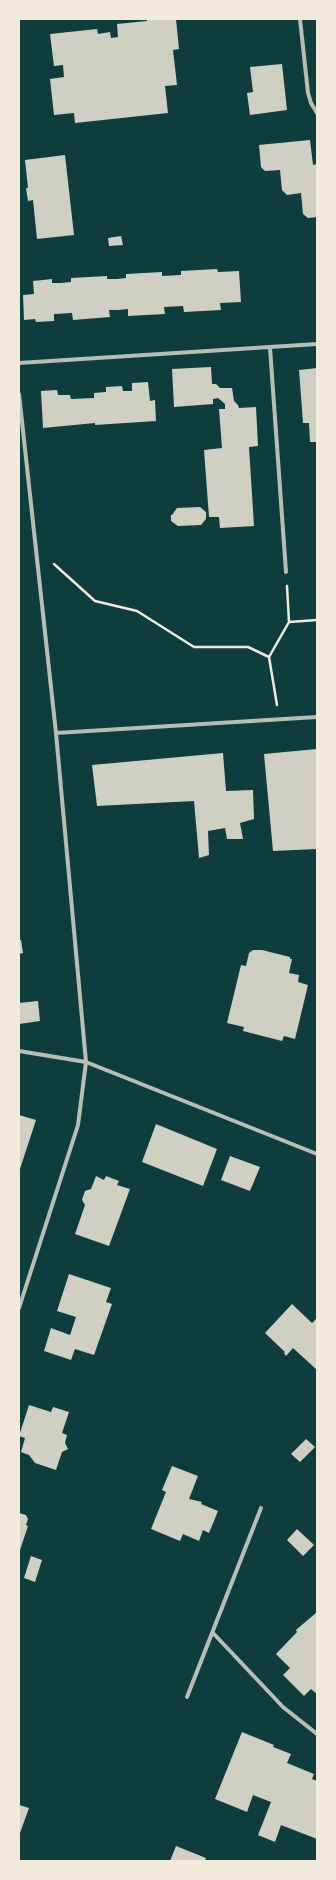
<!DOCTYPE html>
<html>
<head>
<meta charset="utf-8">
<style>
	body { margin:0 }
	#map { position:relative; width:336px; height:1880px; overflow:hidden; background:#0f3d3e; font-family:Signika,sans-serif }
	canvas { display:block }
	.frame { position:absolute; inset:0; border:20px solid #f1e9da; pointer-events:none }
</style>
</head>
<body>
<div id="map">
<canvas width="336" height="1880"></canvas>
<div class="frame"></div>
</div>
<script>
const ctx = document.querySelector('canvas').getContext('2d');
ctx.lineJoin = 'round';
function fill(path, color) { ctx.fillStyle = color; ctx.fill(path, 'evenodd'); }
const shape = rows => new Path2D(rows.map(r => 'M' + r).join(''));
function stroke(path, color, width, dash) { ctx.strokeStyle = color; ctx.lineWidth = width; ctx.lineCap = dash ? 'butt' : 'round'; ctx.setLineDash(dash || []); ctx.stroke(path); }
const building = shape([
	[147,19,176,19,179,49,173,50,177,85,165,86,168,113,75,123,74,113,54,115,50,79,64,77,63,65,54,66,50,34,97,29,98,34,110,32,111,38,118,37,117,24,147,21],
	[282,64,287,110,250,115,247,93,253,92,250,67],
	[310,140,313,165,317,164,317,217,308,218,303,214,301,193,287,195,282,190,280,170,265,171,261,167,259,145],
	[65,155,74,235,37,239,33,200,28,201,26,188,28,188,25,160],
	[121,236,123,245,109,246,108,238],
	[217,269,218,272,239,271,241,302,220,303,221,310,184,312,183,306,164,307,165,314,128,316,128,309,119,310,109,310,110,317,73,320,72,313,54,314,54,321,36,322,35,319,24,320,23,295,34,294,33,281,52,279,52,283,61,283,71,282,71,278,107,276,107,279,117,279,126,278,126,274,162,272,162,276,181,275,181,271],
	[211,367,212,384,216,384,220,388,232,388,234,401,238,405,239,408,256,407,258,446,249,447,254,526,220,528,219,517,209,517,204,450,222,448,219,409,225,409,225,404,218,398,213,399,213,404,174,407,172,369],
	[317,368,317,442,310,442,309,423,303,423,299,370],
	[148,382,150,401,155,400,156,421,95,425,95,423,43,428,41,391,57,390,58,395,70,395,71,399,94,398,94,393,106,392,106,387,122,386,123,391,132,391,132,383],
	[200,507,206,512,206,519,201,525,178,526,171,521,171,515,172,515,177,508],
	[317,749,317,849,273,851,264,754],
	[223,753,226,791,253,790,254,819,240,823,243,839,227,839,225,828,208,831,209,855,199,858,194,801,97,806,92,765],
	[19,940,21,940,23,953,19,954],
	[253,950,262,950,290,957,290,959,292,959,289,973,299,975,298,982,308,985,295,1039,284,1036,282,1041,243,1031,244,1027,227,1023,241,965,246,966,249,953],
	[38,1001,40,1021,19,1024,19,1003],
	[19,1115,36,1120,19,1172],
	[156,1124,217,1149,203,1186,142,1162],
	[230,1156,260,1167,250,1191,221,1180],
	[96,1176,104,1180,106,1176,119,1181,117,1185,130,1189,109,1246,75,1234,85,1205,82,1200,85,1191,91,1189],
	[69,1274,111,1288,106,1302,112,1304,94,1355,75,1349,71,1360,44,1351,51,1328,70,1335,76,1317,57,1311],
	[292,1304,312,1323,317,1318,317,1370,293,1348,286,1356,284,1353,285,1352,265,1333],
	[29,1405,51,1412,53,1407,69,1412,62,1433,67,1435,65,1443,68,1449,62,1452,56,1470,35,1463,29,1455,21,1452,25,1438,19,1436],
	[306,1439,315,1447,300,1462,291,1454],
	[172,1466,198,1476,189,1499,202,1502,201,1504,218,1511,209,1533,203,1530,199,1541,183,1534,180,1541,151,1529,166,1492,162,1490],
	[19,1513,26,1515,28,1519,26,1525,28,1526,19,1553],
	[297,1529,314,1545,303,1556,287,1540],
	[31,1556,42,1560,35,1582,24,1578],
	[317,1612,317,1694,311,1689,304,1696,283,1675,290,1668,276,1654,297,1632,296,1630],
	[242,1732,274,1745,273,1747,291,1754,287,1763,314,1774,312,1779,317,1781,317,1839,281,1825,275,1842,258,1835,271,1802,253,1795,247,1812,215,1799],
	[19,1805,29,1808,20,1833,19,1833],
	[176,1846,206,1858,205,1861,170,1861]
]);
const path = shape([
	[54,564,95,601,137,611,194,647,248,647,269,657,277,705],
	[287,586,289,622,317,620],
	[269,657,289,622]
]);
const minor = shape([
	[300,19,308,93,311,103,317,113],
	[270,348,286,572],
	[19,363,317,344],
	[19,394,56,733,86,1062,78,1125,19,1308],
	[56,733,317,717],
	[19,1051,86,1062,317,1154],
	[213,1633,283,1707,317,1734],
	[187,1697,261,1508]
]);
fill(building, '#cfcfc3');
stroke(path, '#f1e9da', 2.5);
stroke(minor, '#b8beb3', 4);
</script>
</body>
</html>
